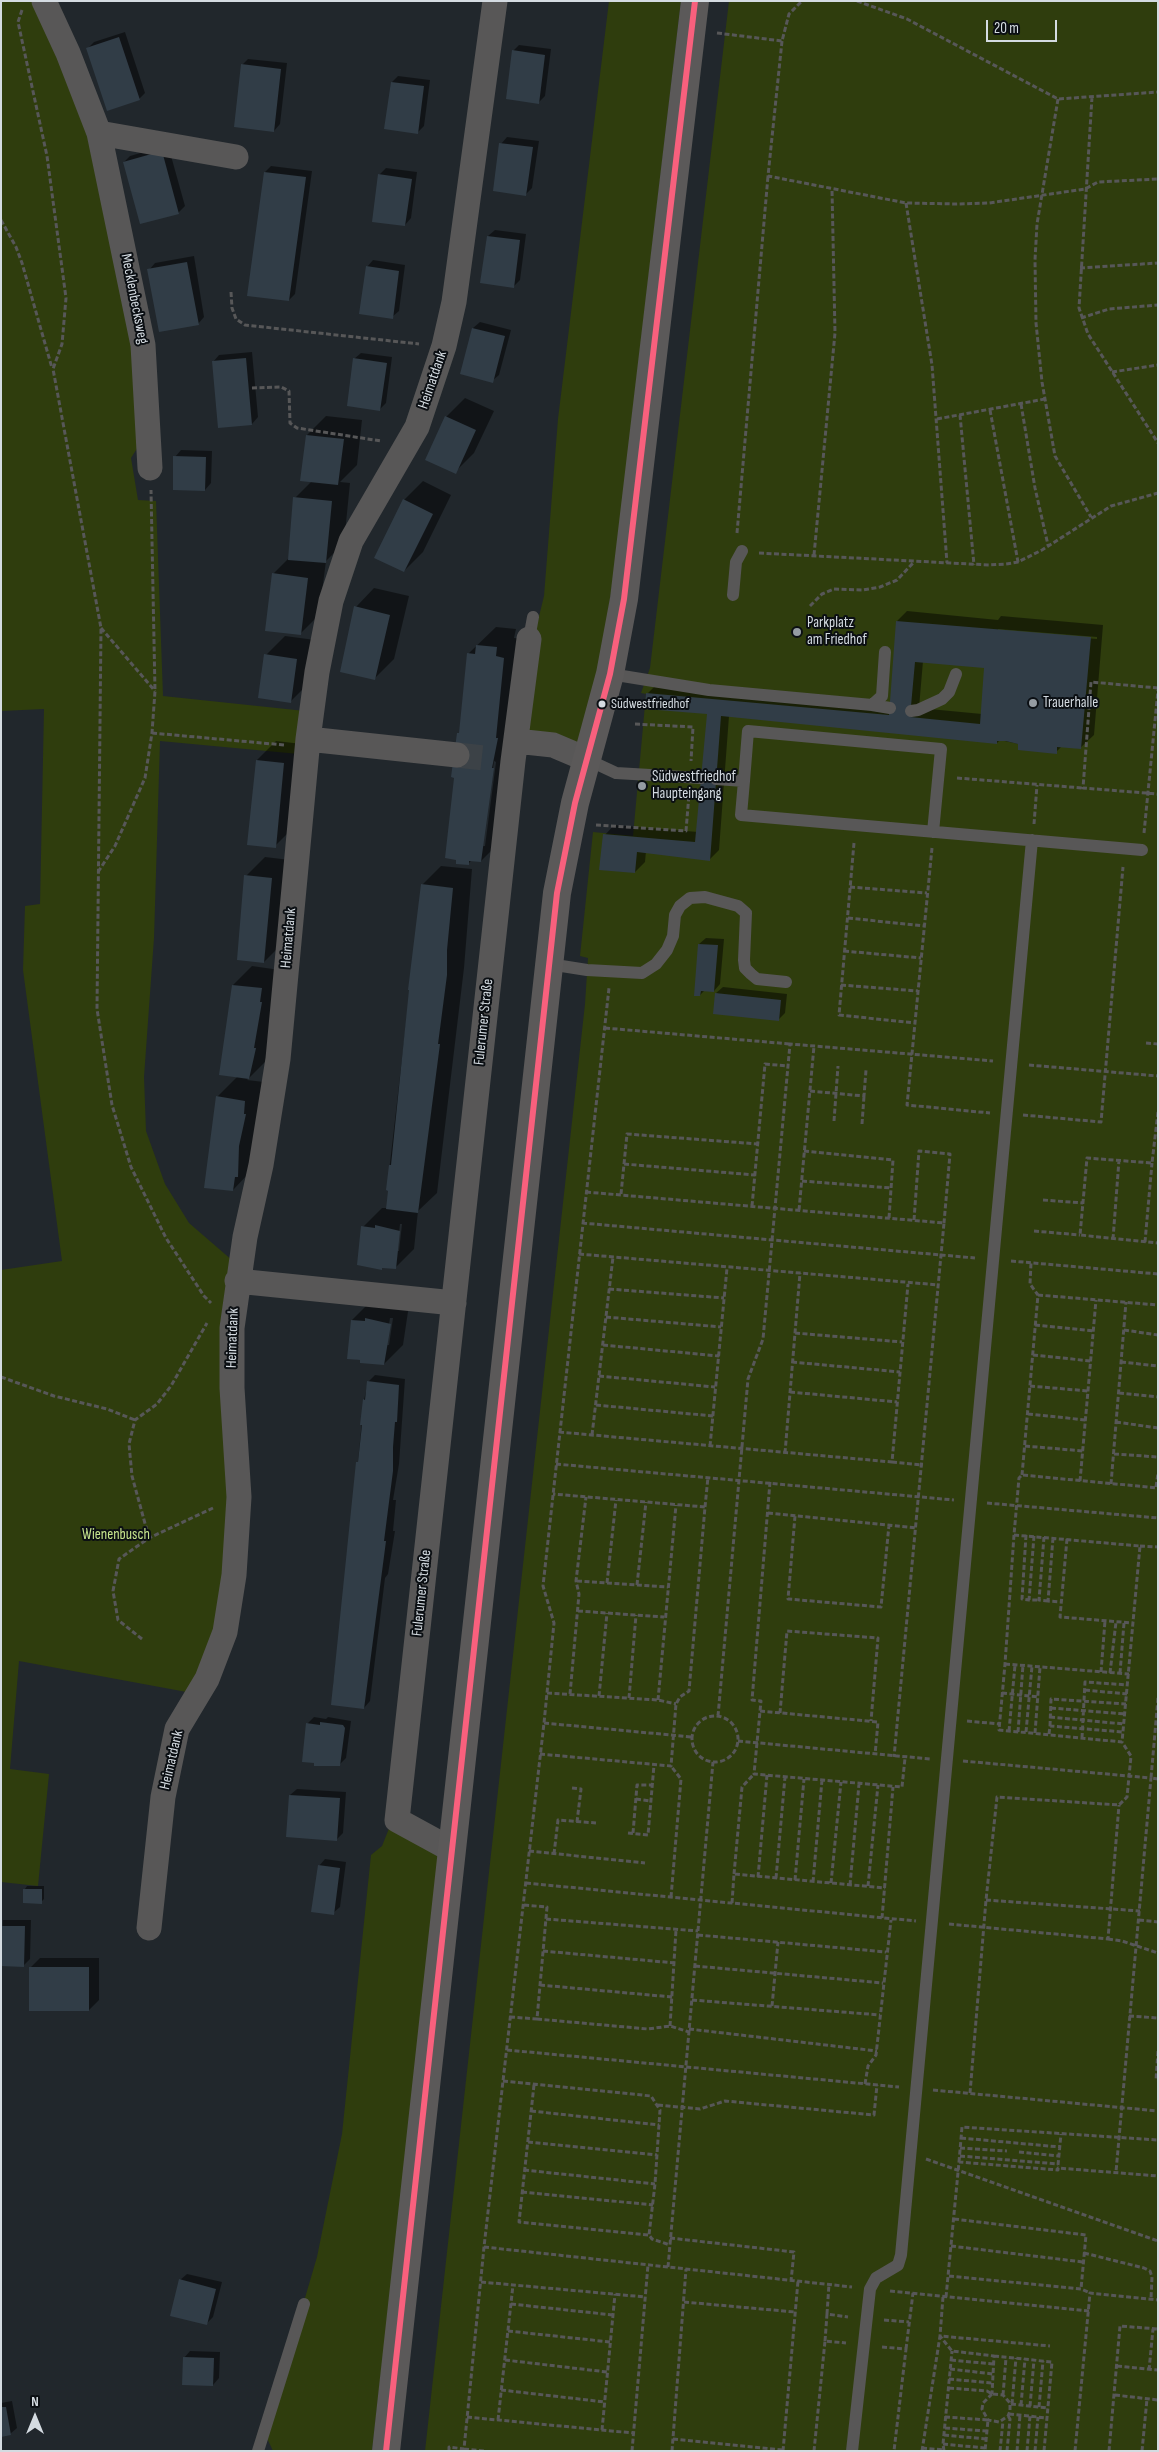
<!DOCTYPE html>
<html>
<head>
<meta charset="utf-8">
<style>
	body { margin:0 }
	#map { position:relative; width:1159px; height:2452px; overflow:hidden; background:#21272c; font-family:"Sofia Sans Condensed",sans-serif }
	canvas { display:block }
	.frame { position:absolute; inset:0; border:2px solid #d4dbe1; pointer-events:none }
	.north { position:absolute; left:10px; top:2392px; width:50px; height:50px; -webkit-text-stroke:4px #0b0f13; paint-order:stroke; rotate:0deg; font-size:14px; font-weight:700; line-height:20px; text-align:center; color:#d4dbe1 }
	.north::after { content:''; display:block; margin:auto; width:18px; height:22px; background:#d4dbe1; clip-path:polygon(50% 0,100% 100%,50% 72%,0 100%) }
	.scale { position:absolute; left:986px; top:20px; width:71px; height:22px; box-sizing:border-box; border:2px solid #d4dbe1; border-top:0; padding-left:6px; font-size:15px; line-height:18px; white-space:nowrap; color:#d4dbe1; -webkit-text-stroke:4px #0b0f13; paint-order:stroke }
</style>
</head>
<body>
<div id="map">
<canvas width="1159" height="2452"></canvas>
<div class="frame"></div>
<div class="north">N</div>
<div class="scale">20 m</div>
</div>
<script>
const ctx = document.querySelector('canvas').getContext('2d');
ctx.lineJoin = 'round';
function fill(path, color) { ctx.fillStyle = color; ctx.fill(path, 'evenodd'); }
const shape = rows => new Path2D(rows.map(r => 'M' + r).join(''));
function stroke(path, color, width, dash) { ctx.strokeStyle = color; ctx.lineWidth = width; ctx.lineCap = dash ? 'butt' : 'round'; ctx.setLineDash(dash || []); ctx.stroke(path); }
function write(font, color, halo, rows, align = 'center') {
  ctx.font = font + ' "Sofia Sans Condensed",sans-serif'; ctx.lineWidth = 4; ctx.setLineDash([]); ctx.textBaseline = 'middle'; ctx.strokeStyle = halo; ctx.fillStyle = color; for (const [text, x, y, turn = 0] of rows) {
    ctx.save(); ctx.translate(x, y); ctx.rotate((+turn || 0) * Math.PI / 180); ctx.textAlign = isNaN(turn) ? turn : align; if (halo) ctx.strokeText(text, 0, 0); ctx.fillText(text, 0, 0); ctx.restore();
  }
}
const green = shape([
	[1,1,37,1,103,173,127,279,143,439,131,458,138,500,156,501,163,696,305,711,299,754,160,741,154,938,144,1077,146,1131,165,1184,189,1223,233,1261,231,1536,218,1632,192,1693,19,1661,10,1769,49,1774,38,1886,1,1882,1,1270,62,1261,23,970,25,906,40,904,44,709,1,711],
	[609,1,681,1,614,573,599,672,578,750,519,735,533,641,544,596,558,419],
	[729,1,1158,1,1158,2451,425,2451,585,1004,588,958,580,956,593,832,633,836,646,694,641,693,650,668],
	[392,1821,442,1849,372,2451,273,2451,265,2434,317,2257,342,2134,371,1855,382,1846]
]);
const shadow = shape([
	[125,32,145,93,139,99,88,48,94,42],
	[519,45,551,49,545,96,539,102,513,51],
	[248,59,287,63,280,124,274,131,242,65],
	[398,76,430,80,424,126,417,133,392,82],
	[507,137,539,141,532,188,526,194,501,144],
	[168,145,185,206,178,213,124,162,130,156],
	[271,166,312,171,295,294,289,300,265,172],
	[386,168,417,172,411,218,405,225,379,175],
	[495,230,526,234,520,280,513,287,488,236],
	[194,256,204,317,198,324,149,270,155,263],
	[373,260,405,265,399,311,392,317,367,267],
	[480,322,511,330,499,375,492,381,473,328],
	[252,352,258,417,252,424,219,427,213,362,219,355],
	[361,353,392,357,386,403,380,409,354,359],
	[465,398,494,411,474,453,455,472,446,417],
	[326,416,362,420,357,465,340,482,350,483,344,543,326,561,319,615,300,634,273,574,289,558,295,498,312,481,307,435],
	[181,450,212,451,211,483,205,490,175,457],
	[423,481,451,495,423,552,404,571,404,500],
	[374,588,409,596,394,659,375,678,356,607],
	[907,611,998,620,1001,616,1103,625,1094,735,1080,748,1062,746,1056,752,1000,740,997,743,729,716,719,850,710,859,646,851,645,862,635,872,605,835,614,825,698,832,708,713,647,694,654,687,891,705,897,621],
	[998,629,1097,637,1097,639,998,631],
	[923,661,985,666,982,714,919,708],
	[496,627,516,629,514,638,523,639,500,842,481,861,472,860,468,864,461,731,469,653],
	[494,761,496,762,485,846,482,846],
	[285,636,315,640,310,682,291,701,266,655],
	[276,741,302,744,294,827,275,846,257,760],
	[265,857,290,860,283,943,264,962,246,876],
	[441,866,472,869,464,968,437,1193,418,1211,414,1249,395,1268,363,1227,382,1208,387,1208,389,1190,387,1189,422,885],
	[400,1224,402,1224,399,1251,397,1251],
	[706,938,724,939,720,984,714,991,705,990,700,995,699,944],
	[252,966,280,970,268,1059,247,1080,264,1082,251,1171,233,1190,217,1097,238,1076,233,985],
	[723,987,787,994,785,1013,778,1020,716,993],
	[371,1301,409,1305,403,1345,384,1364,348,1358,352,1320],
	[390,1318,393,1318,389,1345,386,1345],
	[375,1375,405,1379,399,1464,393,1500,396,1500,393,1531,395,1531,388,1574,385,1578,370,1701,364,1708,333,1686,349,1555,364,1400,368,1382],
	[314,1717,326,1719,328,1717,351,1721,346,1758,340,1764,307,1724],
	[297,1789,346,1792,343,1833,336,1840,290,1795],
	[325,1859,346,1862,340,1907,333,1913,319,1866],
	[27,1886,44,1886,44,1899,41,1902,25,1889],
	[3,1920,31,1920,30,1959,24,1965,1,1965],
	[40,1958,99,1958,99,2000,89,2010,30,1968],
	[187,2274,222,2282,213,2317,206,2324,180,2280],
	[190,2351,220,2352,219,2378,213,2385,184,2358],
	[12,2401,17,2428,10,2434,1,2436,1,2403]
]);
const building = shape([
	[119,37,140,100,107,111,86,48],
	[512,50,545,55,539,104,506,99],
	[241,64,281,69,274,132,234,127],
	[391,82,424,86,418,134,384,129],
	[499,143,533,147,526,196,493,191],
	[162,151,179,214,140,224,123,162],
	[264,172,306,177,289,301,247,296],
	[378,174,412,179,405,226,372,222],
	[487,236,520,240,514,288,480,283],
	[187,262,199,325,159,332,147,269],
	[366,266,399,271,393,319,359,314],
	[472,328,505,336,493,383,460,374],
	[246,358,252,425,218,428,212,361],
	[353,358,387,363,380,411,347,406],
	[445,416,476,430,456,474,425,460],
	[306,435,344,439,338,485,300,481],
	[173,456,206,457,205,491,173,490],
	[293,497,332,501,326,563,288,560],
	[403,499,433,514,404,572,374,558],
	[272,573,308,578,301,635,265,631],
	[354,606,390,615,375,680,340,672],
	[896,621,1091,637,1081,749,1057,747,1057,754,1018,750,1018,744,1006,741,997,741,997,744,721,716,710,861,637,852,635,873,599,870,603,834,695,842,707,714,645,709,646,693,889,715],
	[915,662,984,668,980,724,910,717],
	[476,645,497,647,496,656,504,658,496,738,498,738,492,768,494,768,481,862,469,861,469,865,456,864,456,860,445,858,454,778,451,777,457,733,459,733,467,653,475,654],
	[264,654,297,659,291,703,258,698],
	[256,760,284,763,276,848,247,845],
	[244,875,272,878,264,963,237,960],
	[421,884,453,888,447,950,447,975,438,1044,440,1044,418,1213,386,1209,388,1191,386,1190,389,1165,391,1165,409,990,408,990],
	[698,944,718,945,714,992,701,991,700,996,694,996],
	[232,985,262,988,260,1002,262,1002,254,1048,256,1048,254,1057,249,1079,219,1075],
	[715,993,781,1000,779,1021,713,1014],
	[216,1096,245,1101,244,1114,246,1114,239,1146,238,1177,235,1177,233,1191,204,1188],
	[375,1225,400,1231,396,1269,382,1268,382,1270,357,1265,361,1226,375,1228],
	[365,1318,391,1324,384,1365,360,1363,360,1360,347,1359,351,1320,365,1321],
	[367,1381,399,1385,397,1422,395,1422,393,1447,393,1471,384,1541,386,1541,364,1709,331,1705,356,1462,358,1462,362,1425,360,1425,363,1399,365,1400],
	[320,1722,343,1725,345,1728,340,1766,314,1766,314,1763,302,1762,306,1723,320,1725],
	[289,1795,340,1798,337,1841,286,1837],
	[318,1865,340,1868,334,1915,311,1912],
	[23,1889,42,1889,42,1904,23,1903],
	[1,1926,25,1926,24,1967,1,1966],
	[29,1967,89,1967,89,2011,29,2011],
	[179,2279,216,2289,207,2325,170,2316],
	[183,2357,214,2358,213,2386,182,2385],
	[1,2407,6,2407,11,2435,1,2437]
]);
const minorTunnel = shape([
	[457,755,493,759]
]);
const path = shape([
	[857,1,907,19,1058,99,1158,92],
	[22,10,18,22,47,156,66,298,62,344,53,369,101,628,97,1009,112,1105,131,1167,166,1238,204,1296,211,1303],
	[717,33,782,41,789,14,802,1],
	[782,41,768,176,906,203,957,204,989,203,1085,189,1098,182,1158,179],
	[1092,97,1079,308,1088,334,1158,443],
	[1058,99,1037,224,1035,260,1036,323,1042,382,1055,456,1091,517],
	[906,203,932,365,947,563],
	[1,220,16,247,22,263,52,368],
	[1080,268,1158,263],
	[231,292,232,308,236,319,245,325,419,344],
	[1081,318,1109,309,1158,305],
	[1112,372,1158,365],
	[252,388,281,387,289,391,290,423,297,428,381,441],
	[1021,404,1035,488,1048,545],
	[990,410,1018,562],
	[960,415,974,565],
	[937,419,1045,399],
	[737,533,768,176],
	[759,553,989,565,1006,564,1018,562,1042,550,1111,506,1158,493],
	[814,555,835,333,832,189],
	[810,606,822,594,834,589,863,590,880,587,897,580,914,562],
	[101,628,155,691],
	[1158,688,1091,682,1083,788,1158,794],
	[635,724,693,727,691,761],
	[152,733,284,745],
	[957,778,1083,788],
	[1034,824,1037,785],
	[596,825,686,831,689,794],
	[1144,833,1158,690],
	[854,843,839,1015,915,1023],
	[932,848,907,1105,990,1113],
	[98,872,115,846,145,778,152,733,155,691,151,490],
	[850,887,927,893],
	[848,918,924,926],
	[844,951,921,958],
	[841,985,918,991],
	[605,1028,790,1044],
	[1146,1043,1158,1044],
	[1029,1065,1158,1076],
	[810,1091,864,1096,866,1070],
	[1158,1112,1152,1163,1087,1158,1080,1235,1158,1243],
	[1023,1115,1101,1122,1123,867],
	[834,1121,838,1066],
	[862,1124,864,1096],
	[804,1151,893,1160,889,1218],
	[624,1164,755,1175],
	[802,1181,891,1188],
	[586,1192,944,1223,894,1757],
	[621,1194,627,1134,758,1144],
	[1043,1200,1083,1203],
	[752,1206,765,1064,788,1066],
	[799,1210,814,1046],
	[914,1220,919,1151,950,1154,944,1223],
	[582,1223,975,1258],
	[1034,1231,1080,1235],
	[1113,1239,1119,1160],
	[1145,1242,1152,1163],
	[579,1254,939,1285],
	[1011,1261,1158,1274],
	[609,1289,724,1298],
	[1038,1295,1158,1305],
	[606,1317,721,1327],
	[1035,1325,1094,1331],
	[1124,1330,1158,1335],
	[795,1333,902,1342],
	[603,1345,719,1356],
	[1033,1355,1091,1361],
	[792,1362,900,1372],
	[1121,1362,1158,1366],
	[599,1376,715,1387],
	[1,1377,54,1396,107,1409,135,1420],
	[1030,1386,1088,1391],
	[790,1392,897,1402],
	[1119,1393,1158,1397],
	[596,1405,713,1416],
	[1028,1414,1086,1420],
	[1116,1422,1158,1428],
	[559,1432,892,1462,908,1284],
	[592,1435,613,1257],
	[710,1446,727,1268],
	[1025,1446,1083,1451],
	[785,1453,800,1273],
	[1114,1454,1158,1457],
	[892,1462,923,1465],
	[556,1464,954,1500],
	[1022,1475,1038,1295,1030,1284,1031,1263],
	[1080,1481,1096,1300],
	[770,1482,752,1700,761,1701,754,1774,902,1787,905,1758],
	[1111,1484,1126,1302],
	[1156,1487,1158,1473],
	[987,1503,1158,1518],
	[705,1507,708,1477],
	[768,1513,917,1528],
	[795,1516,788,1599,881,1607,889,1525],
	[1014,1535,1140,1546,1122,1742,999,1730,1005,1664,1014,1535,1019,1478,1022,1475,1158,1488],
	[1026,1535,1022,1599,1029,1600],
	[1034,1536,1029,1600,1039,1600],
	[1044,1537,1039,1600,1048,1601],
	[149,1538,132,1476,129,1444,135,1420,157,1404,171,1386,207,1323],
	[1053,1538,1048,1601,1061,1602],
	[1067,1539,1060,1617,1133,1623],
	[1140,1546,1158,1547],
	[577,1581,668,1587],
	[607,1583,616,1500],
	[637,1585,646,1502],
	[578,1611,664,1617],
	[142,1639,118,1620,113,1591,119,1559,149,1538,213,1508],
	[1005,1664,1129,1674],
	[1101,1672,1105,1621],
	[1110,1673,1116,1622],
	[1120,1673,1124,1623],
	[1085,1690,1127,1694],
	[547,1693,658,1700,676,1704],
	[1002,1693,1038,1697],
	[570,1694,579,1594,576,1581,586,1497],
	[599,1696,607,1613],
	[629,1698,636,1615],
	[1158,1698,1151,1778,1158,1779],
	[658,1700,676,1505],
	[1051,1708,1125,1714],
	[760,1711,878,1722,875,1755],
	[780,1713,787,1631,878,1638,871,1721],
	'692 1739a23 23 0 1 1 46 0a23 23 0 1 1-46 0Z',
	[718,1716,748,1379,763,1339,790,1044,993,1061],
	[1050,1717,1124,1724],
	[967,1721,999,1724],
	[544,1723,692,1737],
	[1050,1726,1051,1699,1126,1704],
	[1009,1731,1015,1665],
	[1018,1732,1023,1665],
	[1026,1732,1032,1666],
	[1035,1733,1040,1667],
	[1049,1734,1050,1726,1123,1732],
	[1082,1738,1085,1682,1128,1685],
	[738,1741,930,1759],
	[540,1754,671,1766,676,1704,680,1697,689,1691,705,1507,553,1494],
	[963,1761,1151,1778,1116,2172],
	[572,1788,581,1789,577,1822],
	[636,1799,651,1801],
	[628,1833,648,1835,654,1765],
	[633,1833,637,1785,652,1785],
	[529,1851,645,1863],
	[554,1854,558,1820,596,1823],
	[734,1874,742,1787,754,1774],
	[758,1877,767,1775],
	[776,1878,785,1777],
	[795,1880,804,1779],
	[813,1882,822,1780],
	[526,1883,916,1921],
	[831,1883,841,1782],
	[850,1885,859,1784],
	[868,1886,878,1785],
	[671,1897,681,1779,671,1766],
	[986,1900,1140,1911],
	[732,1903,734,1874,885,1888],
	[882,1918,893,1787],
	[546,1919,698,1931],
	[1139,1920,1158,1922],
	[949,1924,1108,1939,1119,1805],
	[698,1935,886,1952],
	[1108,1939,1122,1941,1158,1953],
	[543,1951,675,1963],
	[695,1966,883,1983],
	[540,1985,672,1997],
	[692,2000,880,2015],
	[772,2006,778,1942],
	[1129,2016,1158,2018],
	[510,2017,537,2019,547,1907,523,1905],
	[537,2019,648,2029,670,2026,689,2032],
	[670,2026,676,1930],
	[689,2029,877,2051],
	[507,2050,899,2087],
	[1158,2051,1156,2080,1158,2080],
	[503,2081,651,2096,660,2110,655,2184,649,2235,652,2239,670,2245],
	[865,2084,868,2066,876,2055,891,1920],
	[534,2085,519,2222,649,2235],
	[933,2090,1158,2111],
	[970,2093,986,1900,997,1797,1119,1805,1127,1797,1131,1756,1122,1742],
	[658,2105,700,2109,725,2101,874,2115,877,2085],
	[531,2111,659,2125],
	[961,2138,1060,2147],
	[528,2142,657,2155],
	[960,2148,1007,2151],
	[1019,2152,1059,2156],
	[960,2156,1058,2164],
	[926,2159,1158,2241],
	[959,2162,962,2127,1158,2140],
	[1058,2165,1061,2134],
	[524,2170,655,2184],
	[522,2192,653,2205],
	[954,2219,1086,2235,1081,2289],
	[670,2238,794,2252,791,2281],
	[951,2246,1083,2262],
	[484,2247,852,2287],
	[1084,2253,1144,2268,1150,2271,1152,2277,1151,2299],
	[668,2267,713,1762],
	[949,2276,1081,2289,1090,2293],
	[481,2282,645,2297],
	[890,2291,1089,2311],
	[943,2297,940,2336,952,2351,994,2356,992,2394],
	[946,2297,959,2162,1058,2170,1058,2168,1158,2176],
	[684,2302,795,2312],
	[511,2304,613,2315],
	[827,2314,829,2284],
	[884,2320,909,2322],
	[508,2331,610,2342],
	[825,2341,827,2314,848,2317],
	[882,2347,906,2349,894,2451],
	[906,2349,913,2293],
	[994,2356,1052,2362,1044,2451],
	[505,2360,607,2372],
	[951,2360,993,2364],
	[1117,2366,1158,2370],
	[950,2369,993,2374],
	[1149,2370,1153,2329],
	[949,2379,992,2383],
	[949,2388,987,2391,992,2394,1003,2395,1010,2403,1010,2411,1008,2416,999,2422,988,2420,982,2409,983,2403,992,2394],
	[501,2390,605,2402],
	[1003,2395,1006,2358],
	[1115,2395,1158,2400],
	[1011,2404,1047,2408],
	[1012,2404,1016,2358],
	[1021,2405,1025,2359],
	[1030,2406,1034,2360],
	[1039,2407,1043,2361],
	[1009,2414,1047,2418],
	[467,2417,633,2433],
	[945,2417,988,2420,985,2451],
	[498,2420,513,2285],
	[945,2428,986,2431],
	[602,2430,615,2294],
	[944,2435,986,2439],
	[673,2439,783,2450],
	[943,2444,985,2448],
	[922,2448,944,2450],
	[464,2449,484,2451],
	[449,2451,449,2447,464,2449,484,2247,544,1723,554,1623,543,1586,609,988],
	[632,2451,648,2265],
	[672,2451,686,2269],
	[783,2451,798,2281],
	[814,2451,825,2341,846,2343],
	[922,2451,940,2336,1050,2346],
	[944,2451,943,2444,952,2351],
	[1000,2451,1003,2421],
	[1007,2451,1010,2419,1008,2416],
	[1017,2451,1020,2415],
	[1027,2451,1030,2416],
	[1035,2451,1038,2417],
	[1075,2451,1090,2293,1158,2300],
	[1109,2451,1120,2326,1158,2329],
	[1142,2451,1147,2399]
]);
const service = shape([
	[733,595,736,562,742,551],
	[529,639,533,617],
	[610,674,709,690,872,705,882,696,885,652],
	[872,705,890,708],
	[911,711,918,710,942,699,949,692,956,674],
	[586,759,616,773,701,778],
	[716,779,744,781,741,815,1142,850],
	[744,781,748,731,941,749,933,832],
	[549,964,587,970,642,973,656,964,667,950,673,936,675,915,680,906,690,898,705,897,738,906,746,913,744,960,745,968,751,974,757,979,786,982],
	[258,2451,304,2304],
	[852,2451,870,2289,876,2278,898,2265,901,2255,1032,840]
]);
const minor = shape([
	[44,1,68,53,99,133,236,157],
	[99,133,143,345,150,468],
	[308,739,457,755],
	[516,741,553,745,586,759],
	[237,1281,454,1303],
	[452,1850,397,1820,513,761,529,639],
	[149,1928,163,1797,177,1729,207,1679,225,1632,234,1575,239,1497,232,1388,232,1328,245,1237,261,1165,278,1059,308,739,317,672,331,601,351,541,417,427,444,346,454,302,495,1]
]);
const secondary = shape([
	[386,2451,557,893,575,803,610,674,624,599,695,1]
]);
const bus1 = shape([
	[386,2451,557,893,575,803,610,674,624,599,695,1]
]);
const markers = [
	[797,632,5,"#959ca2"],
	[1033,703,5,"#959ca2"],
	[602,704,4.5,"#d4dbe1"],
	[642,786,5,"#959ca2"]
];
const busNames = [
	["Südwestfriedhof",611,704]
];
const streetNames = [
	["Mecklenbecksweg",134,299,79],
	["Heimatdank",433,380,-71],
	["Heimatdank",289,938,-85],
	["Fulerumer Straße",484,1022,-84],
	["Heimatdank",233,1338,-88],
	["Fulerumer Straße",422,1593,-84],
	["Heimatdank",172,1760,-77]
];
const poiNames = [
	["Parkplatz",807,623],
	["am Friedhof",807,640],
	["Trauerhalle",1043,703],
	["Südwestfriedhof",652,777],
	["Haupteingang",652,794]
];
const parkNames = [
	["Wienenbusch",116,1535]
];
fill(green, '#2f3d0d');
fill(shadow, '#0007');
fill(building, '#313d47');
stroke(minorTunnel, '#3c4247', 25, [25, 12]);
stroke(path, '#575758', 3, [5, 2.5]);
stroke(service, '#585757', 12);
stroke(minor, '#585757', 25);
stroke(secondary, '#5b5959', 28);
stroke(bus1, '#f8607d', 6);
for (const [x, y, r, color] of markers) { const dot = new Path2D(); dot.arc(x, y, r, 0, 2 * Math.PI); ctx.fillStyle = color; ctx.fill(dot); stroke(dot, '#0b0f13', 2); }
write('14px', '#d4dbe1', '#0b0f13', busNames, 'left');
write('15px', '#d4dbe1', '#0b0f13', streetNames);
write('15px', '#d4dbe1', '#0b0f13', poiNames, 'left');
write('15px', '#c5e38c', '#0b0f13', parkNames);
</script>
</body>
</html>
